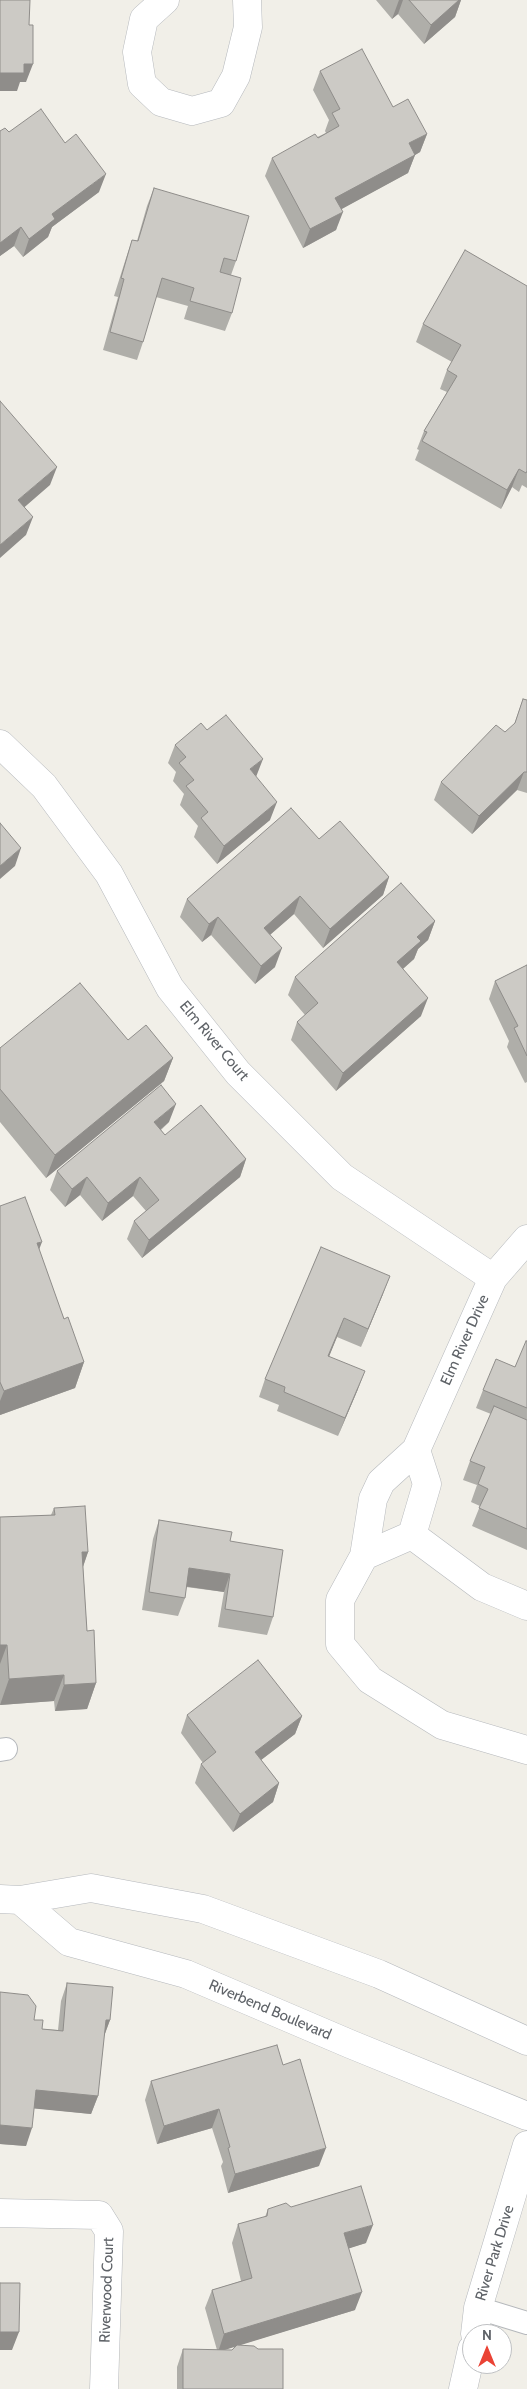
<!DOCTYPE html>
<html>
<head>
<meta charset="utf-8">
<style>
	body { margin:0 }
	#map { position:relative; width:527px; height:2389px; overflow:hidden; background:#f1efe8; font-family:Cabin,sans-serif }
	canvas { display:block }
	.north { position:absolute; left:462px; top:2324px; width:50px; height:50px; box-sizing:border-box; background:#fff; border:1px solid #bfc1c3; border-radius:50%; rotate:0deg; font-size:14px; font-weight:700; line-height:20px; text-align:center; color:#5f6368 }
	.north::after { content:''; display:block; margin:auto; width:18px; height:22px; background:#ea4335; clip-path:polygon(50% 0,100% 100%,50% 72%,0 100%) }
</style>
</head>
<body>
<div id="map">
<canvas width="527" height="2389"></canvas>
<div class="north">N</div>
</div>
<script>
const ctx = document.querySelector('canvas').getContext('2d');
ctx.lineJoin = 'round';
const shape = rows => new Path2D(rows.map(r => 'M' + r).join(''));
function stroke(path, color, width, dash) { ctx.strokeStyle = color; ctx.lineWidth = width; ctx.lineCap = dash ? 'butt' : 'round'; ctx.setLineDash(dash || []); ctx.stroke(path); }
function fill(path, color) { ctx.fillStyle = color; ctx.fill(path, 'evenodd'); }
function write(font, color, halo, rows, align = 'center') {
  ctx.font = font + ' Cabin,sans-serif'; ctx.lineWidth = 4; ctx.setLineDash([]); ctx.textBaseline = 'middle'; ctx.strokeStyle = halo; ctx.fillStyle = color; for (const [text, x, y, turn = 0] of rows) {
    ctx.save(); ctx.translate(x, y); ctx.rotate((+turn || 0) * Math.PI / 180); ctx.textAlign = isNaN(turn) ? turn : align; if (halo) ctx.strokeText(text, 0, 0); ctx.fillText(text, 0, 0); ctx.restore();
  }
}
const service = shape([
	[0,1750,6,1749],
	[478,2308,527,2323]
]);
const minor = shape([
	[165,0,144,19,137,52,142,84,161,102,192,111,221,103,236,76,248,27,247,0],
	[0,744,44,786,109,874,170,988,238,1073,342,1177,493,1278],
	[412,1535,364,1556,340,1600,340,1644,370,1680,442,1725,527,1750],
	[412,1535,482,1587,527,1606],
	[412,1535,427,1484,416,1450],
	[364,1556,373,1499,381,1482,416,1450,493,1278,527,1239],
	[0,2213,99,2215,109,2231,104,2389]
]);
const tertiary = shape([
	[0,1899,20,1900,91,1888,203,1909,379,1974,527,2041],
	[20,1900,69,1942,186,1974,350,2044,527,2116],
	[475,2334,478,2308,527,2145],
	[463,2389,472,2349]
]);
const wall = shape([
	[376,0,461,0,455,17,424,44,398,14,392,19],
	[320,71,393,107,427,134,420,152,415,155,408,173,341,209,336,230,303,248,265,176,272,158,326,133,325,131,329,120,313,90],
	[0,131,9,132,99,192,52,227,48,237,23,257,14,246,0,256],
	[154,188,236,261,231,275,232,313,225,331,184,319,188,306,156,297,143,342,137,360,103,350,118,297,114,296,126,258,132,240,137,241,147,206],
	[527,286,527,488,522,485,519,492,512,487,501,509,415,460,419,450,417,449,424,431,447,392,440,389,447,370,452,362,416,342,423,324],
	[523,699,527,700,527,793,517,790,472,834,434,800,441,782,514,725],
	[207,730,256,777,270,820,217,864,194,837,198,826,180,805,184,794,173,781,176,772,168,763,175,745],
	[319,839,389,877,383,895,323,948,294,914,270,935,275,967,255,984,211,935,202,942,180,917,187,899],
	[435,921,428,940,418,949,414,959,403,969,421,1016,336,1091,291,1040,297,1022,305,1015,288,995,295,977],
	[527,965,527,1082,525,1083,507,1047,509,1041,489,999,495,981],
	[128,1040,173,1058,164,1081,46,1178,0,1122,0,1048],
	[169,1122,161,1130,165,1135,246,1159,240,1177,142,1258,127,1239,134,1221,146,1211,133,1196,102,1221,80,1195,65,1207,50,1190,57,1171],
	[0,1206,39,1250,64,1319,84,1362,75,1388,0,1415],
	[321,1247,383,1294,361,1347,337,1337,329,1356,358,1389,338,1436,277,1411,279,1405,259,1397,265,1379],
	[527,1341,527,1550,472,1526,480,1506,471,1502,477,1485,463,1480,470,1461,491,1414,476,1408,483,1390,515,1367],
	[54,1508,88,1552,83,1567,87,1631,96,1683,87,1709,55,1711,54,1701,0,1705,0,1517,51,1515],
	[159,1520,230,1541,273,1617,267,1635,218,1627,224,1592,186,1587,185,1598,178,1616,142,1610,153,1539],
	[187,1715,302,1716,295,1734,261,1760,279,1783,273,1802,233,1832,195,1783,201,1764,203,1763,181,1733],
	[67,1983,110,2020,104,2036,98,2096,91,2114,34,2108,26,2146,0,2144,0,1992,42,2029,58,2030,61,2001],
	[283,2065,319,2166,228,2193,221,2166,223,2162,212,2128,157,2144,145,2100,151,2081],
	[291,2207,366,2243,349,2248,355,2310,239,2345,283,2389,177,2389,177,2367,183,2349,217,2350,205,2308,212,2290,241,2281,232,2243,238,2224,265,2217,268,2209],
	[235,2346,232,2350,224,2350]
]);
const shadedWall = shape([
	[399,0,403,0,398,14,392,19],
	[459,0,461,0,455,17,424,44,431,25],
	[24,64,33,64,26,82,20,82,17,91,0,91,0,73],
	[427,134,420,152,415,155,408,173,329,216,335,198,409,143],
	[106,174,99,192,52,227,48,237,23,257,29,239,52,214],
	[343,212,336,230,303,248,310,229],
	[21,227,14,246,0,256,0,243],
	[57,467,50,485,12,518,18,500],
	[519,469,512,487,501,509,507,490],
	[33,517,26,535,0,558,0,545],
	[263,759,256,777,250,769],
	[524,772,517,790,472,834,479,816],
	[277,802,270,820,217,864,224,846],
	[21,848,15,866,0,879,0,866],
	[389,877,383,895,323,948,330,929],
	[300,896,294,914,257,946,264,928],
	[218,917,211,935,202,942,209,924],
	[435,921,428,940,418,949,414,959,390,980,397,962,417,937],
	[282,948,275,967,255,984,261,966],
	[428,998,421,1016,336,1091,343,1073],
	[173,1058,164,1081,46,1178,55,1155],
	[176,1104,169,1122,148,1140,154,1122],
	[246,1159,240,1177,142,1258,149,1240],
	[87,1177,80,1195,65,1207,72,1189],
	[140,1177,133,1196,102,1221,108,1203],
	[42,1242,32,1268,37,1243],
	[390,1276,383,1294,361,1347,368,1329],
	[344,1318,337,1337,322,1374,328,1356],
	[84,1362,75,1388,0,1415,0,1401,4,1391],
	[365,1371,358,1389,338,1436,345,1418],
	[82,1552,88,1552,79,1578],
	[189,1568,230,1574,224,1592,183,1586],
	[0,1645,7,1645,0,1664],
	[64,1675,54,1701,0,1705,9,1679],
	[96,1683,87,1709,55,1711,64,1685],
	[302,1716,295,1734,248,1770,255,1752],
	[279,1783,273,1802,233,1832,240,1814],
	[106,2020,110,2020,103,2039],
	[36,2090,98,2096,91,2114,29,2108],
	[219,2109,212,2128,157,2144,164,2126],
	[0,2125,32,2128,26,2146,0,2144],
	[326,2148,319,2166,228,2193,235,2174],
	[373,2225,366,2243,338,2252,344,2233],
	[362,2292,355,2310,218,2352,224,2334],
	[0,2332,19,2332,12,2350,0,2350]
]);
const building = shape([
	[0,0,30,0,29,25,33,25,33,64,24,64,24,73,0,73,0,0],
	[409,0,459,0,431,25,409,0],
	[362,49,393,107,408,99,427,134,409,143,415,155,335,198,343,212,310,229,272,158,315,134,318,138,339,126,332,113,340,109,320,71,362,49],
	[41,109,65,143,76,134,106,174,52,214,55,219,29,239,21,227,0,243,0,131,5,128,9,132,41,109],
	[154,188,249,216,236,261,224,258,220,272,241,278,232,313,190,301,194,288,162,278,143,342,110,332,124,279,121,278,132,240,138,241,154,188],
	[465,250,527,286,527,471,526,473,519,469,507,490,422,441,427,432,424,431,457,376,447,370,461,345,423,324,465,250],
	[0,401,57,467,18,500,33,517,0,545,0,401],
	[523,699,527,700,527,772,524,772,479,816,441,782,496,725,505,732,515,723,523,699],
	[226,715,263,759,250,769,277,802,224,846,201,818,208,812,186,786,194,780,179,763,186,757,175,745,201,723,207,730,226,715],
	[291,808,319,839,340,821,389,877,330,929,300,896,264,928,282,948,261,966,218,917,209,924,187,899,291,808],
	[0,823,21,848,0,866,0,823],
	[401,883,435,921,417,937,421,941,397,962,428,998,343,1073,297,1022,318,1003,295,977,401,883],
	[527,965,527,1056,514,1028,518,1026,495,981,527,965],
	[80,983,128,1040,146,1025,173,1058,55,1155,0,1089,0,1048,80,983],
	[161,1085,176,1104,154,1122,165,1135,201,1105,246,1159,149,1240,134,1221,159,1200,140,1177,108,1203,87,1177,72,1189,57,1171,161,1085],
	[25,1197,42,1242,37,1243,64,1319,68,1317,84,1362,4,1391,0,1382,0,1206,25,1197],
	[321,1247,390,1276,368,1329,344,1318,328,1356,365,1371,345,1418,284,1392,285,1387,265,1379,321,1247],
	[526,1341,527,1341,527,1408,483,1390,496,1359,515,1367,526,1341],
	[494,1406,527,1420,527,1529,479,1508,488,1489,478,1484,485,1467,470,1461,494,1406],
	[85,1506,88,1552,82,1552,87,1631,94,1630,96,1683,64,1685,64,1675,9,1679,7,1645,0,1645,0,1517,55,1515,54,1508,85,1506],
	[159,1520,232,1532,230,1541,283,1550,273,1617,225,1609,230,1574,189,1568,185,1598,149,1592,159,1520],
	[258,1660,302,1716,255,1752,279,1783,240,1814,201,1764,216,1752,187,1715,258,1660],
	[67,1983,113,1987,110,2020,106,2020,98,2096,36,2090,32,2128,0,2125,0,1992,28,1995,36,2006,34,2020,43,2020,42,2029,63,2031,67,1983],
	[277,2045,283,2065,300,2059,326,2148,235,2174,228,2148,230,2147,219,2109,164,2126,151,2081,277,2045],
	[361,2186,373,2225,344,2233,362,2292,224,2334,212,2290,252,2278,238,2224,267,2216,268,2209,286,2203,291,2207,361,2186],
	[0,2283,20,2283,19,2332,0,2332,0,2283],
	[237,2345,254,2346,258,2349,283,2349,283,2389,183,2389,183,2349,232,2350,237,2345]
]);
const streetNames = [
	["Elm River Court",214,1041,50],
	["Elm River Drive",465,1340,-66],
	["Riverbend Boulevard",270,2010,23],
	["River Park Drive",495,2253,-73],
	["Riverwood Court",107,2290,-88]
];
stroke(service, '#b5b8bc', 24);
stroke(minor, '#b5b8bc', 29);
stroke(tertiary, '#b5b8bc', 29);
stroke(service, '#fff', 22);
stroke(minor, '#fff', 28);
stroke(tertiary, '#fff', 28);
fill(wall, '#afaea9');
fill(shadedWall, '#8f8d8a');
fill(building, '#cccac5');
stroke(building, '#8f8d8a', 1);
write('15px', '#5f6368', '#fff', streetNames);
</script>
</body>
</html>
